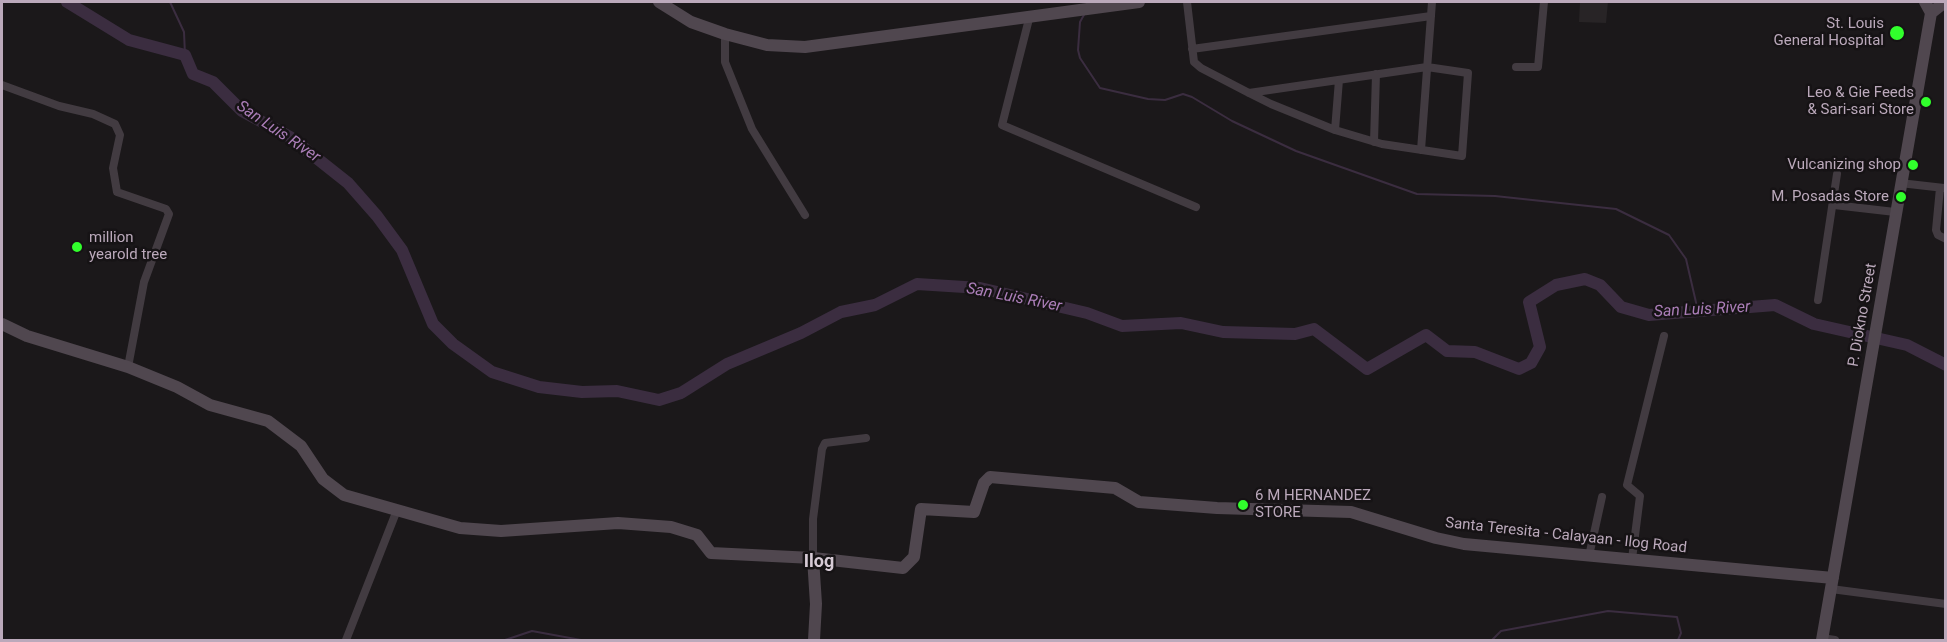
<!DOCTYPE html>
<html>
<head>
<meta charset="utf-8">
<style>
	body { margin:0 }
	#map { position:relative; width:1947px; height:642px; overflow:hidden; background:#1b181a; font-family:Roboto,sans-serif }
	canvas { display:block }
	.frame { position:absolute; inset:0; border:3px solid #bba9bb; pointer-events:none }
</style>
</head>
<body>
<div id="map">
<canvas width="1947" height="642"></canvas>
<div class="frame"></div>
</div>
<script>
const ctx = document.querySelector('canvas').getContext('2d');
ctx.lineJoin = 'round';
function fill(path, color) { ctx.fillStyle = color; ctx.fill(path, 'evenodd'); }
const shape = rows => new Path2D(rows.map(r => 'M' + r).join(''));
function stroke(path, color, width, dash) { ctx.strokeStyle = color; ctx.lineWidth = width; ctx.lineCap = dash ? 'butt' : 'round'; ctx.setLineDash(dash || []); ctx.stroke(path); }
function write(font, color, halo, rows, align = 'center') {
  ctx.font = font + ' Roboto,sans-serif'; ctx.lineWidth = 5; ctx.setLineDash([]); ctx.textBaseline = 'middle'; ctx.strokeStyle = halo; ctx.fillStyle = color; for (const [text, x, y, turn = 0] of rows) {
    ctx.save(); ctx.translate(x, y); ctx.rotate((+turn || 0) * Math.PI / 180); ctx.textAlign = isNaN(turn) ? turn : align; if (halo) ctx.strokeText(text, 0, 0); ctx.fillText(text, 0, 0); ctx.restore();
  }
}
const built = shape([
	[1580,2,1608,2,1606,23,1579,22]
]);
const stream = shape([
	[170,2,184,32,185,55],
	[1085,13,1080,22,1078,50,1080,58,1100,88,1148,99,1165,100,1183,94,1192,97,1232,121,1296,151,1417,194,1495,196,1616,209,1669,235,1686,259,1698,311],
	[505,640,532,631,581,640],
	[1492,640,1501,631,1608,611,1677,617,1681,633,1678,640]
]);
const river = shape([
	[67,2,129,40,185,55,193,74,213,82,242,111,290,137,348,183,377,216,402,250,433,324,453,344,492,372,539,387,582,392,617,391,659,400,681,393,727,364,801,333,841,312,875,305,917,284,980,288,1087,313,1122,326,1181,323,1223,332,1295,334,1314,329,1367,369,1426,335,1447,351,1475,352,1519,369,1531,363,1540,347,1529,302,1556,285,1585,279,1600,285,1621,307,1649,315,1775,305,1814,324,1907,345,1946,365]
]);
const street = shape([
	[1187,2,1194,62,1201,68,1249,93,1271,104,1335,130,1382,144,1462,156,1468,73,1427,67,1249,93],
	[1030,15,1002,125,1196,207],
	[725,34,725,62,752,129,805,215],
	[1192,49,1431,16],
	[1516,67,1538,67,1544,2],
	[2,85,59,106,93,114,115,124,120,135,113,168,117,192,166,209,169,214,144,282,128,367],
	[1335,130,1339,80],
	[1374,142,1376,74],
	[1421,150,1432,2],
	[1900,183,1944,188],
	[1940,188,1936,230,1938,235,1946,239],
	[1834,205,1895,212],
	[1818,300,1837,174],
	[1589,556,1602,497],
	[813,558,813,519,822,449,825,443,866,438],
	[1632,559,1640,496,1627,485,1664,336],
	[1831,589,1946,604],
	[1822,638,1835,640],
	[346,640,397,510]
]);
const secondary = shape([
	[659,2,691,22,725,34,767,45,805,47,1139,2],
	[1925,2,1931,13],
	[2,324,27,336,128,367,177,387,210,405,268,421,301,446,323,479,344,495,460,528,501,531,618,523,671,527,697,535,711,553,813,558,903,568,914,557,921,509,974,512,984,483,990,477,1115,488,1139,502,1217,508,1351,512,1436,538,1464,544,1833,578],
	[813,558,816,604,814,640],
	[1822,640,1931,13,1945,2]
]);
const markers = [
	[1897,33,8,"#31ff2c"],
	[1926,102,6,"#31ff2c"],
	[1913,165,6,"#31ff2c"],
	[1901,197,6,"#31ff2c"],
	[77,247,6,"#31ff2c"],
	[1243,505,6,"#31ff2c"]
];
const poiNames = [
	["St. Louis",1884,24],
	["General Hospital",1884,41],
	["Leo & Gie Feeds",1914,93],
	["& Sari-sari Store",1914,110],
	["Vulcanizing shop",1901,165],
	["M. Posadas Store",1889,197],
	["million",89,238,"left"],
	["yearold tree",89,255,"left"],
	["6 M HERNANDEZ",1255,496,"left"],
	["STORE",1255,513,"left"]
];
const streetNames = [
	["P. Diokno Street",1863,315,-80],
	["Santa Teresita - Calayaan - Ilog Road",1566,536,6]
];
const waterNames = [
	["San Luis River",278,132,34],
	["San Luis River",1014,298,11],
	["San Luis River",1702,310,-3]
];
const quarterNames = [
	["Ilog",819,562]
];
fill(built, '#282426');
stroke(stream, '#3b2d40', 2);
stroke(river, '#3b2d40', 12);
stroke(street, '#423b41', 8);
stroke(secondary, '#50474f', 12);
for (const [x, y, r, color] of markers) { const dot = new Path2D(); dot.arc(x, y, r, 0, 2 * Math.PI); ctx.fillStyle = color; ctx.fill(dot); stroke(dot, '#161315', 2); }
write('15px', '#bba9bb', '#161315', poiNames, 'right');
write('15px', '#bba9bb', '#161315', streetNames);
write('italic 16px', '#ab7eb8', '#161315', waterNames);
write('bold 18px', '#d7cbd6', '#161315', quarterNames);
</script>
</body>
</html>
